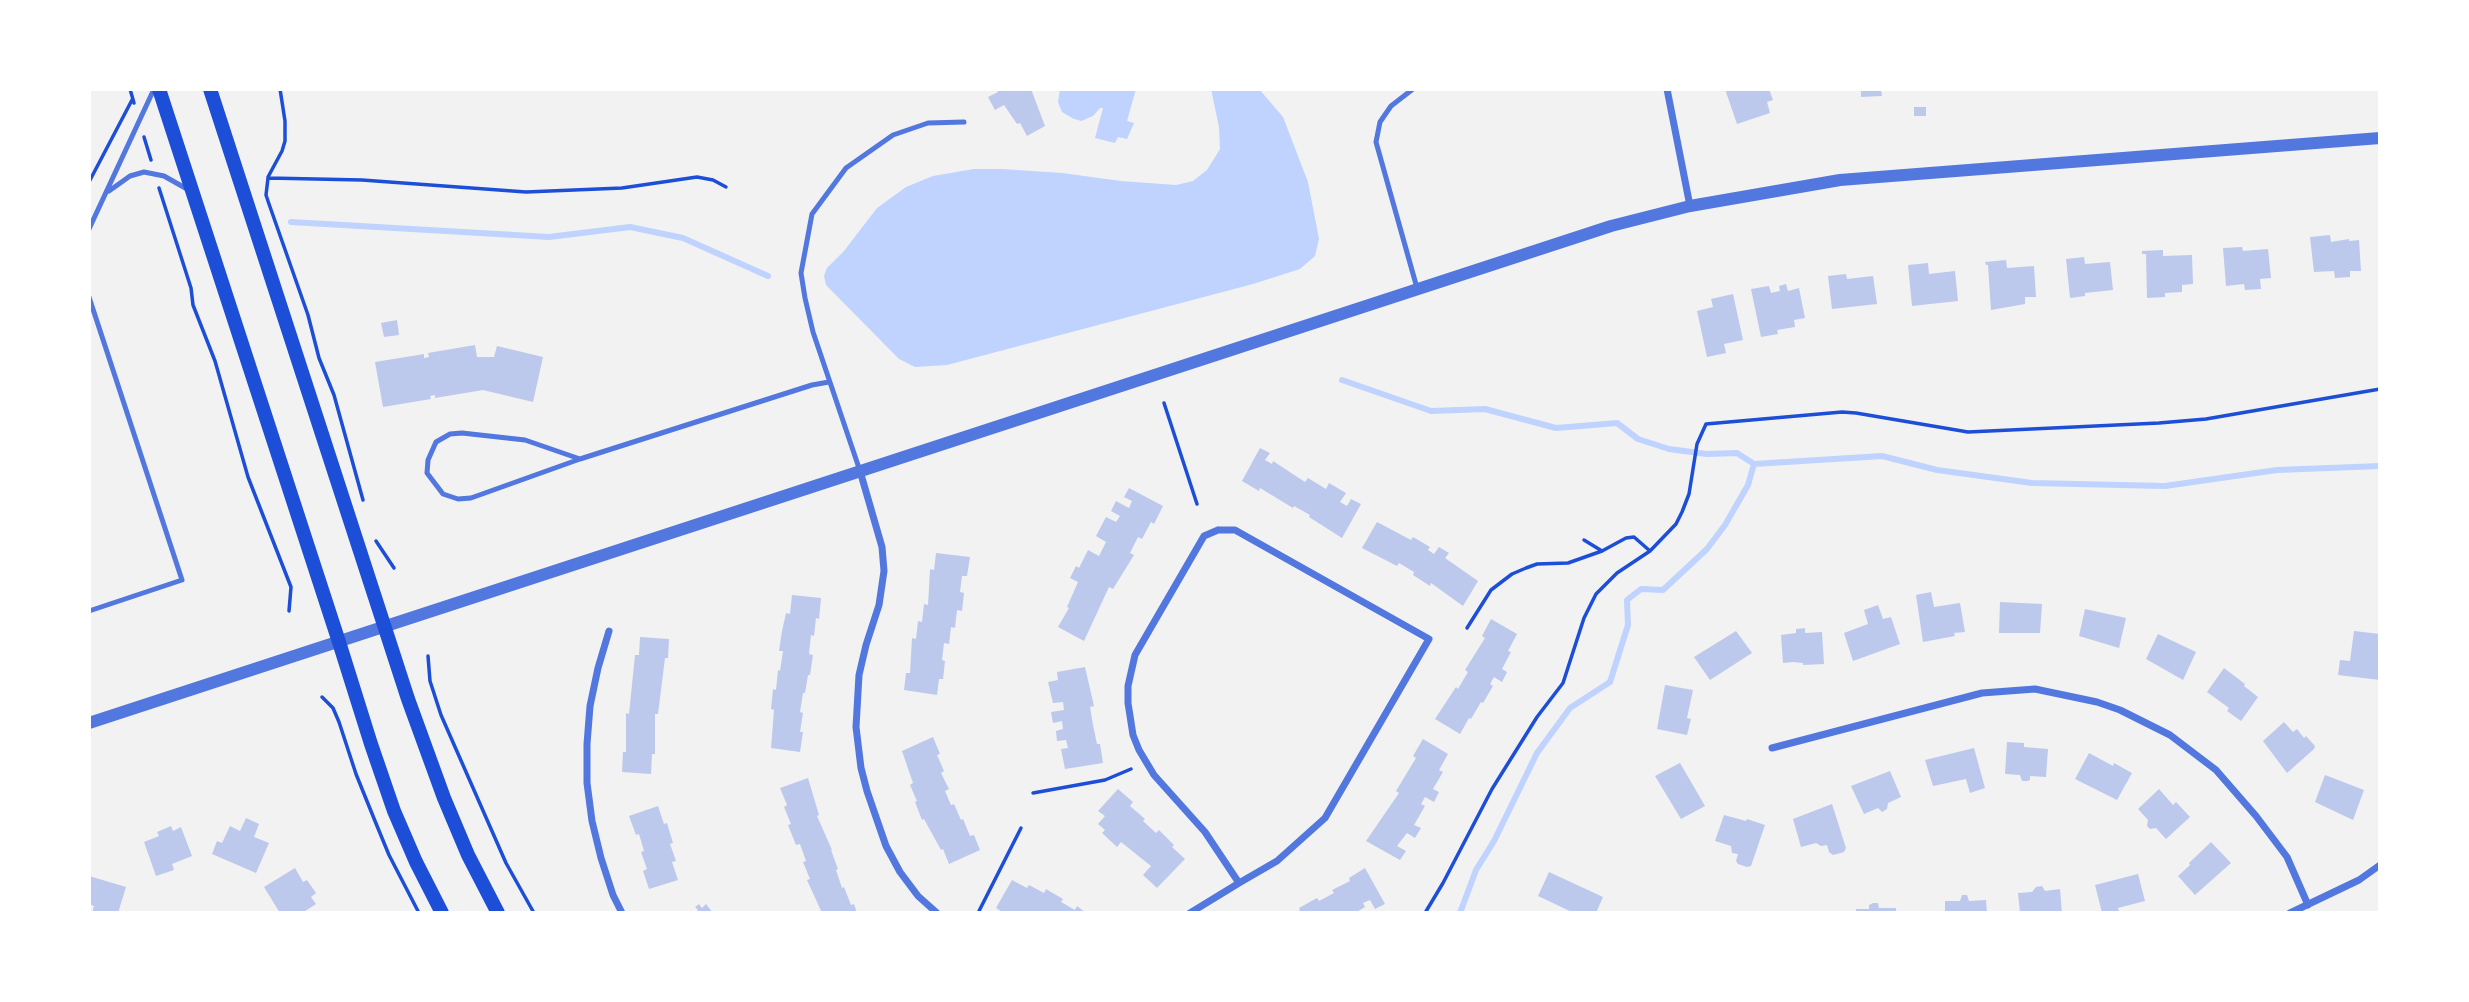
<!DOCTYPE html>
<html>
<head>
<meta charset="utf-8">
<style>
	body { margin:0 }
	#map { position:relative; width:2469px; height:1002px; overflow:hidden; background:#f2f2f2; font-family:"Noto Sans",sans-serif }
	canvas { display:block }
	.frame { position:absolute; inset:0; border:91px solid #fff; pointer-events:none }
</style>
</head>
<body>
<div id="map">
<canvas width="2469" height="1002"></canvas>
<div class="frame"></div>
</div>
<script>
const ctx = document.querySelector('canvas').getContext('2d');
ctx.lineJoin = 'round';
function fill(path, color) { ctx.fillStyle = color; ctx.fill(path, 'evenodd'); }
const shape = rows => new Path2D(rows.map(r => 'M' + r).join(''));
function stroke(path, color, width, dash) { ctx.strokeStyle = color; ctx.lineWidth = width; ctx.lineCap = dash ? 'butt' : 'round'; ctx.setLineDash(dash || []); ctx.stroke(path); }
const water = shape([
	[1060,89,1136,89,1127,121,1134,123,1127,139,1118,137,1115,143,1095,138,1103,108,1100,108,1093,116,1081,121,1072,118,1062,112,1058,102],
	[1211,89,1259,89,1283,117,1308,182,1319,239,1315,256,1300,269,1253,284,947,365,915,367,899,359,826,285,824,276,827,268,844,251,877,208,906,187,933,176,974,169,1002,169,1062,173,1121,181,1176,185,1193,181,1207,170,1220,149,1219,127]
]);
const stream = shape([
	[291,222,549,237,630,227,683,238,768,276],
	[1342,380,1431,411,1485,409,1556,428,1617,423,1638,439,1669,449,1707,454,1737,453,1754,464,1882,456,1937,470,2032,483,2165,486,2277,470,2380,466],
	[1460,913,1476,870,1494,841,1537,753,1570,708,1610,682,1628,625,1627,600,1641,589,1663,590,1707,549,1725,525,1748,485,1754,464]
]);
const building = shape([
	[996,89,1031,89,1045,126,1027,136,1020,123,1017,124,1004,105,995,110,988,97,998,92],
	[1725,89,1769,89,1773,100,1767,102,1770,113,1737,124],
	[1861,89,1881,89,1882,96,1861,97],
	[1914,107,1926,107,1926,116,1914,116],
	[2330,235,2331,242,2349,239,2349,241,2359,240,2361,271,2350,271,2350,277,2335,278,2334,271,2314,272,2310,237],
	[2242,247,2243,251,2268,249,2271,278,2260,279,2261,289,2245,290,2244,284,2226,286,2223,248],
	[2163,250,2163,256,2192,255,2193,284,2182,285,2182,292,2165,293,2165,297,2147,298,2146,254,2142,254,2142,251],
	[2084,257,2085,264,2110,262,2113,290,2085,293,2085,296,2070,298,2066,259],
	[2006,260,2007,268,2034,266,2036,297,2025,297,2025,304,1991,310,1988,265,1986,265,1985,262],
	[1928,263,1929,274,1955,271,1958,301,1912,306,1908,265],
	[1846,274,1847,279,1873,276,1877,304,1832,309,1828,276],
	[1786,284,1788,291,1799,288,1805,318,1794,320,1795,327,1777,330,1778,334,1761,337,1751,289,1769,286,1771,293,1780,291,1779,286],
	[1733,294,1743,340,1724,344,1726,353,1707,357,1697,311,1713,307,1711,299],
	[397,320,399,335,384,337,381,323],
	[475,345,477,357,494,357,497,346,543,357,533,402,483,390,435,398,435,395,430,396,431,399,383,407,375,362,424,354,424,358,429,357,428,353],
	[1260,448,1270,453,1265,460,1272,464,1273,461,1305,482,1308,478,1326,489,1329,483,1346,493,1340,502,1347,506,1351,499,1361,504,1342,538,1309,517,1310,515,1294,506,1293,508,1260,488,1259,491,1242,481],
	[1129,488,1163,506,1154,524,1151,522,1142,539,1138,537,1130,553,1134,555,1113,589,1109,587,1084,641,1058,627,1069,608,1067,607,1078,582,1070,578,1076,566,1079,568,1088,550,1099,556,1106,542,1096,536,1106,517,1116,522,1120,516,1111,511,1116,501,1129,508,1132,501,1124,497],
	[1377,522,1411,540,1413,537,1430,547,1428,550,1434,554,1439,547,1449,553,1445,558,1478,581,1463,606,1431,583,1430,586,1413,575,1414,572,1399,563,1397,566,1362,548],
	[936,553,970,557,967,576,962,576,960,592,964,593,962,611,957,610,955,628,951,627,949,644,944,643,942,660,945,661,943,679,939,679,937,695,904,690,906,673,910,673,912,638,916,639,918,621,922,622,924,604,928,605,930,569,934,570],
	[1931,592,1934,607,1960,603,1965,632,1954,633,1955,636,1923,642,1916,595],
	[792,595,821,598,819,619,816,618,814,636,811,635,809,654,813,655,810,675,808,675,805,693,803,693,800,712,803,713,800,732,803,732,800,752,771,748,774,710,771,709,773,689,776,690,778,670,780,671,783,651,779,651,782,631,786,613,790,614],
	[2000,602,2042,604,2040,633,1999,633],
	[1878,605,1883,619,1891,617,1900,644,1853,661,1844,633,1868,624,1864,610],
	[2085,609,2126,618,2119,648,2079,636],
	[1491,619,1517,634,1508,651,1511,652,1502,669,1507,672,1502,682,1494,677,1490,684,1493,686,1483,703,1481,702,1471,719,1469,718,1460,734,1435,719,1456,687,1458,689,1468,672,1465,670,1485,638,1482,636],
	[1805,628,1805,633,1822,632,1824,664,1803,665,1803,663,1793,662,1783,663,1781,635,1796,633,1796,629],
	[1736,631,1752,653,1710,680,1694,657],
	[2354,631,2380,634,2380,680,2338,675,2340,660,2350,661],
	[2158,634,2196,652,2183,680,2146,659],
	[640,637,669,639,668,658,665,658,658,714,655,714,655,754,652,754,651,774,622,772,623,752,626,752,626,713,629,714,635,655,639,655],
	[1085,667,1094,706,1090,707,1093,725,1097,744,1100,744,1103,763,1065,769,1061,749,1068,748,1066,740,1057,741,1056,731,1063,729,1062,721,1053,723,1051,712,1064,710,1063,702,1053,703,1048,682,1058,680,1057,672],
	[2224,668,2245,684,2244,686,2258,697,2241,721,2227,711,2229,708,2207,692],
	[1665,685,1693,690,1687,718,1691,719,1687,735,1657,729],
	[2284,722,2293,732,2297,729,2304,738,2306,736,2315,746,2314,749,2287,773,2263,741],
	[933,737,940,754,937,755,944,771,941,773,949,789,945,791,951,805,954,804,961,820,963,819,970,836,974,835,980,850,949,864,943,849,941,850,924,819,922,820,915,802,917,801,910,785,913,783,902,751],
	[1423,739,1448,754,1439,770,1443,772,1433,789,1439,792,1434,802,1425,797,1421,804,1425,806,1414,825,1421,828,1415,838,1407,833,1397,846,1406,851,1400,860,1366,841,1399,793,1396,791,1416,758,1413,756],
	[2007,742,2024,743,2024,747,2048,749,2046,777,2030,776,2030,780,2027,781,2022,781,2020,775,2005,774],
	[1974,748,1985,788,1970,793,1966,779,1933,786,1925,760],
	[2089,753,2113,766,2114,763,2132,773,2117,800,2075,779],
	[1680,763,1705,806,1681,819,1655,776],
	[1890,771,1901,797,1888,803,1887,809,1882,812,1878,808,1864,814,1851,786],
	[2325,775,2364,790,2353,820,2315,802],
	[808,778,819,815,817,816,832,850,831,850,838,869,836,870,842,888,844,887,851,905,854,904,857,913,822,913,807,880,810,879,803,862,806,861,800,844,796,845,788,825,791,824,784,807,787,805,780,788],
	[1118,789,1133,802,1130,806,1145,819,1143,821,1156,833,1159,830,1174,845,1172,847,1185,859,1157,888,1143,875,1151,866,1121,842,1117,847,1102,833,1105,830,1098,824,1105,816,1098,811],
	[2159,789,2173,805,2176,802,2190,817,2166,839,2156,828,2150,829,2147,826,2148,820,2138,809],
	[1832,804,1846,848,1844,852,1833,855,1829,852,1827,845,1821,846,1816,843,1801,847,1793,819],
	[658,806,664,824,667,823,673,843,670,844,676,861,672,862,678,880,649,889,643,871,647,869,641,852,644,851,639,834,636,835,629,816],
	[1724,815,1746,821,1747,819,1765,825,1751,866,1747,867,1738,864,1736,861,1738,854,1732,853,1731,846,1715,841],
	[246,818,259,824,254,837,269,843,256,873,212,854,217,841,222,843,230,826,240,831],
	[171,826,173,831,181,827,192,856,172,864,174,870,156,876,144,842,159,836,157,832],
	[2211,842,2231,863,2195,895,2178,876,2190,865,2189,863],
	[295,868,303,882,307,880,316,893,311,897,316,904,302,913,280,913,264,887],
	[1365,868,1385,904,1375,909,1370,900,1363,903,1365,907,1355,913,1295,913,1300,910,1299,908,1317,898,1319,901,1334,893,1332,890,1350,881,1349,878],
	[1549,872,1603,897,1596,913,1574,913,1538,896],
	[2138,874,2145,901,2118,908,2119,911,2102,913,2095,885],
	[89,876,126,887,118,913,92,913,94,906,89,904],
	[1012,880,1027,888,1029,885,1044,893,1046,889,1063,899,1061,902,1075,910,1077,906,1086,913,1004,913,996,908],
	[2042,886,2045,891,2060,889,2062,913,2020,913,2018,893,2032,892,2036,887],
	[1962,895,1967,895,1969,901,1986,900,1987,913,1945,913,1945,901,1960,901],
	[1873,903,1878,903,1879,908,1896,908,1896,913,1856,913,1856,909,1869,909,1869,905],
	[699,904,702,908,706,904,713,913,694,913,698,910,695,907]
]);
const path = shape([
	[130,89,134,103],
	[144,137,151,160],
	[268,177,282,151,285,141,285,121,280,89],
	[89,182,132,100],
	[159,188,191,288,193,305,215,361,248,477,291,587,289,611],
	[1164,403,1197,504],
	[363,500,334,395,319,358,308,315,269,204,266,195,268,178,362,180,526,192,622,188,697,177,713,180,726,187],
	[1584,540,1602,551],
	[376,541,394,568],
	[1467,628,1491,590,1512,574,1526,568,1537,564,1568,563,1602,551,1626,538,1634,537,1650,551,1676,524,1682,512,1689,494,1697,444,1706,424,1842,412,1856,413,1968,432,2159,423,2206,419,2380,389],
	[428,656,430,681,441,715,506,863,534,913],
	[322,697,333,708,339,722,356,774,375,821,389,855,419,913],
	[1033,793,1105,780,1131,769],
	[978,913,1021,828],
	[1425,913,1443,883,1492,789,1537,717,1563,683,1584,618,1596,594,1617,573,1650,551]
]);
const service = shape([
	[1413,89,1391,106,1380,122,1376,142,1417,288],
	[109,191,130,176,144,172,164,176,187,189],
	[89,229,154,89],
	[89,297,182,580,89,611],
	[580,459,525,440,462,433,450,434,436,442,428,460,427,473,443,494,458,499,471,498,580,459,812,385,829,382],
	[860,471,813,332,805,298,801,273,812,214,846,168,893,135,928,123,964,122]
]);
const minor = shape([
	[1667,89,1690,206],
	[860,471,882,547,884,571,879,605,866,645,859,675,856,727,861,768,867,791,886,846,900,872,918,896,937,913],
	[1218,530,1235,530,1429,639,1325,818,1277,861,1239,883,1205,832,1154,775,1139,750,1133,735,1128,703,1128,686,1135,655,1204,536,1218,530],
	[609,631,598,668,590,706,587,744,587,783,592,821,601,858,613,895,622,913],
	[1772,748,1982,693,2035,689,2097,702,2120,710,2170,735,2216,770,2256,816,2287,857,2308,905],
	[1190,913,1239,883],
	[2290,913,2359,880,2380,865]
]);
const tertiary = shape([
	[89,723,1611,226,1690,206,1840,180,2380,138]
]);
const secondary = shape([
	[159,89,339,642,371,744,394,811,416,862,442,913],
	[210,89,408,699,444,798,468,855,498,913]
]);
fill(water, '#bfd3fe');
stroke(stream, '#bfd3fe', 6);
fill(building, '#bdc9ec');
stroke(path, '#1d4ed8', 3.5);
stroke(service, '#5277de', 5);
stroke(minor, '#5277de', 7);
stroke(tertiary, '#5277de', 12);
stroke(secondary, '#1d4ed8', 14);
</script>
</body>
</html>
